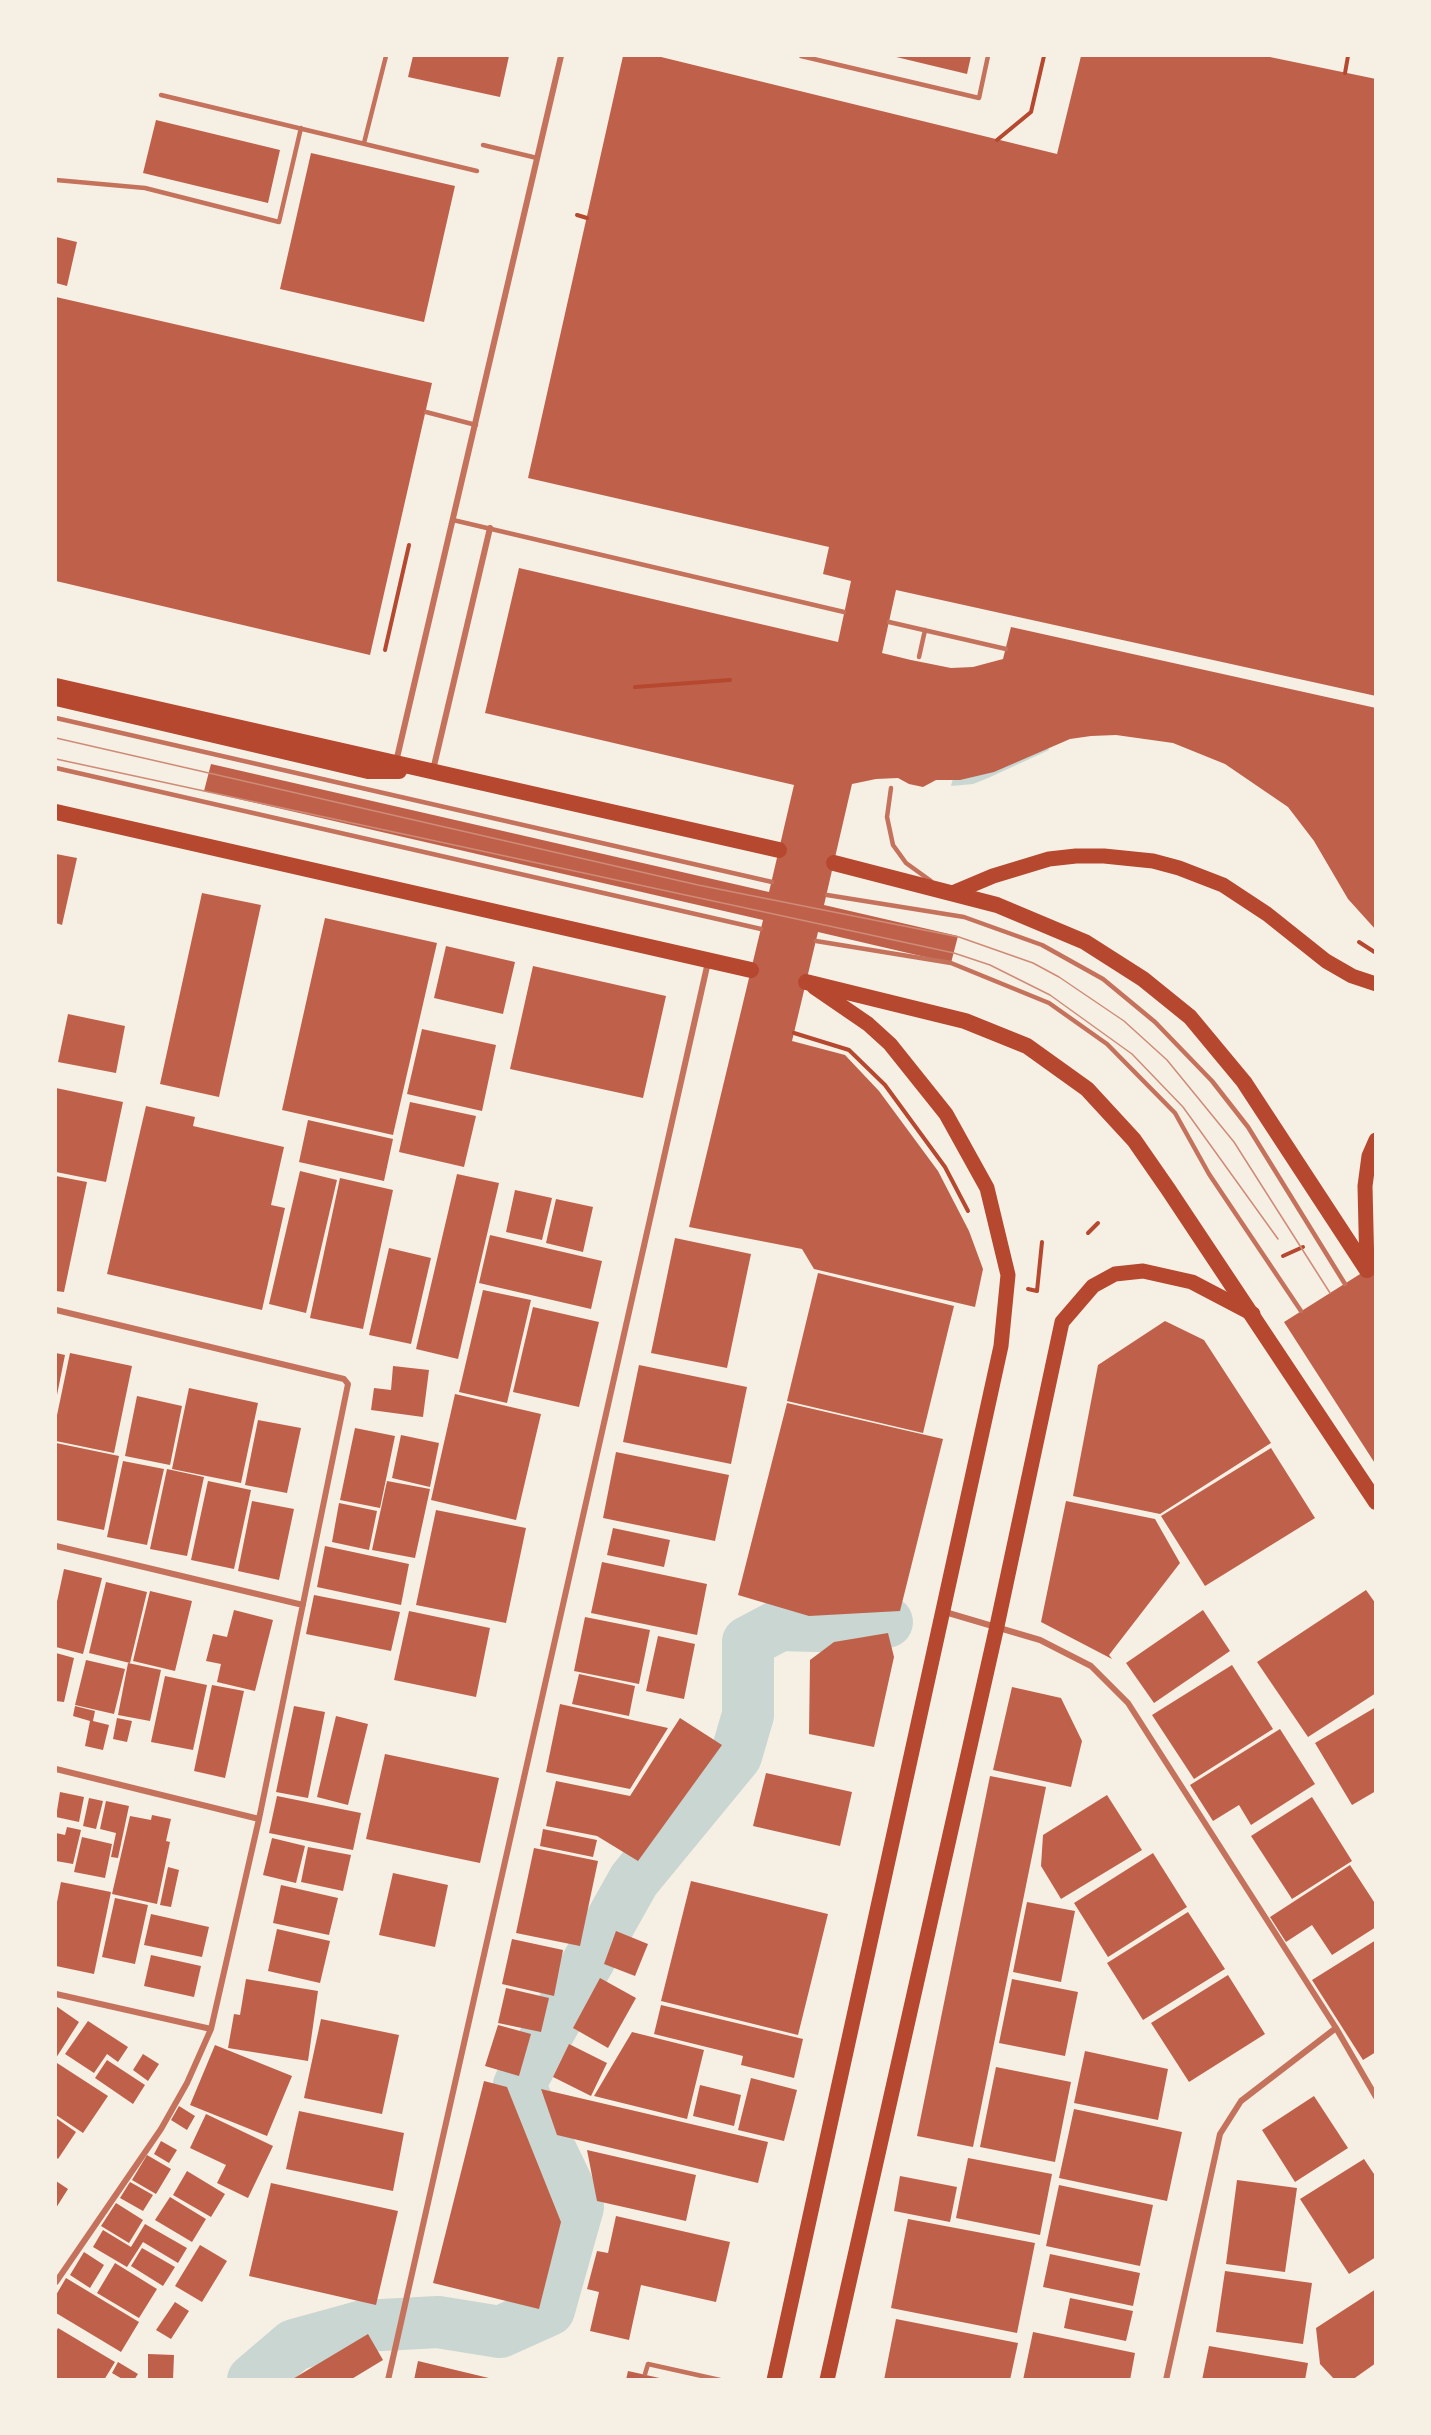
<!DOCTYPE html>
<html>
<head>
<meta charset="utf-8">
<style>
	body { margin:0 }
	#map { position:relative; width:1431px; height:2435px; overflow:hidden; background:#f6efe4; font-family:"Varela Round",sans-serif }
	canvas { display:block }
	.frame { position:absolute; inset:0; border:57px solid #f6efe4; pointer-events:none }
</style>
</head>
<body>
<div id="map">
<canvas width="1431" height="2435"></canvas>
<div class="frame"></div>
</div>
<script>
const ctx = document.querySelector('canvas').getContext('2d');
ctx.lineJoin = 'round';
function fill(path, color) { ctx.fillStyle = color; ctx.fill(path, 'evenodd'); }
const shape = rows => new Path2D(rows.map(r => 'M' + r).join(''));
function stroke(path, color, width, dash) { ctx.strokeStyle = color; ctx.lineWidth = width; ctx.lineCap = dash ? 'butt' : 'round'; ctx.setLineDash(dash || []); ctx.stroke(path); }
const water = shape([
	[1038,728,1049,750,988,778,973,784,951,786,958,759]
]);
const river = shape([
	[253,2380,294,2345,363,2326,438,2322,500,2332,549,2310,578,2207,519,2085,634,1880,736,1756,748,1715,748,1642,780,1625,853,1627,887,1622]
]);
const building = shape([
	[413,56,509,56,500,97,408,77],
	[623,56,657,56,1057,154,1081,56,1265,56,1376,79,1376,696,896,590,882,653,911,660,951,668,973,667,1003,659,1011,627,1376,708,1376,930,1348,899,1314,841,1288,807,1225,764,1173,743,1116,735,1091,736,1070,739,994,772,960,780,936,780,923,787,909,784,898,778,876,779,852,784,824,905,958,936,951,963,818,932,792,1041,845,1055,879,1091,938,1171,969,1231,983,1269,975,1307,814,1269,802,1249,689,1227,763,920,204,791,211,764,769,892,794,785,485,713,519,568,838,642,851,581,823,574,829,547,528,478],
	[892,56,971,56,967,74],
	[156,120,280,150,268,203,143,173],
	[311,153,455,186,424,322,280,289],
	[56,237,77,242,67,286,56,283],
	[56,297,432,383,370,655,56,581],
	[56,854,77,858,62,925,56,923],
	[202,893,261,905,219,1097,160,1084],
	[325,918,437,943,393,1135,282,1110],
	[446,946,515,962,503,1014,434,998],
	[533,966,666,996,643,1098,510,1069],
	[68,1014,125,1026,116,1073,58,1062],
	[422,1029,496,1045,482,1111,407,1094],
	[56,1088,123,1102,106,1182,56,1172],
	[410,1102,476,1116,464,1167,399,1152],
	[146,1106,195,1117,193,1126,284,1147,271,1205,285,1208,262,1310,107,1274],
	[308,1120,393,1139,384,1181,299,1162],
	[300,1171,337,1180,306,1313,269,1304],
	[457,1174,499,1183,458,1359,416,1349],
	[56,1176,87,1182,64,1292,56,1291],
	[340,1178,393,1190,363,1329,310,1318],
	[515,1190,552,1198,542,1240,506,1232],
	[556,1199,593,1207,583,1252,546,1243],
	[490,1235,602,1261,591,1309,479,1283],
	[675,1238,751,1254,727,1368,651,1353],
	[389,1248,431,1258,411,1344,369,1335],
	[1376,1264,1376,1465,1284,1322],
	[818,1273,954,1306,923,1433,787,1401],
	[483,1290,531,1300,507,1403,459,1392],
	[533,1307,599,1322,579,1407,513,1392],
	[1165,1321,1204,1340,1271,1443,1160,1514,1073,1496,1098,1365],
	[56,1353,65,1355,57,1395,56,1395],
	[70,1353,132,1366,114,1453,56,1441,56,1420],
	[639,1365,747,1387,731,1464,623,1442],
	[393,1366,429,1370,423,1417,371,1410,374,1388,391,1390],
	[189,1388,258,1403,241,1483,172,1469],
	[455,1394,541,1414,516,1520,431,1500],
	[137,1396,182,1406,170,1465,125,1456],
	[787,1403,943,1439,900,1611,809,1616,738,1595],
	[258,1420,301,1428,287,1493,245,1485],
	[355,1428,395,1436,380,1508,340,1500],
	[401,1435,439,1443,430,1487,392,1478],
	[56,1443,119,1456,104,1530,56,1520],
	[1271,1448,1315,1518,1205,1586,1161,1516],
	[616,1452,729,1475,715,1541,603,1518],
	[123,1461,164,1469,147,1545,107,1537],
	[167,1469,204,1477,187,1556,150,1549],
	[208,1481,251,1490,234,1569,191,1560],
	[387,1481,430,1489,415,1558,372,1550],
	[252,1501,294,1509,279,1580,238,1571],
	[1066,1501,1155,1519,1180,1563,1109,1655,1112,1659,1041,1622],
	[339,1503,377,1511,369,1550,332,1542],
	[436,1510,526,1528,506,1623,416,1605],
	[613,1528,670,1540,664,1567,607,1555],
	[325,1546,409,1564,401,1605,317,1587],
	[602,1562,707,1584,697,1635,591,1613],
	[64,1569,102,1578,83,1654,56,1647,56,1606],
	[106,1582,147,1592,130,1663,89,1653],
	[1366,1590,1376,1604,1376,1693,1308,1737,1257,1662],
	[150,1591,192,1601,175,1671,133,1661],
	[314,1595,400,1612,391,1651,306,1634],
	[234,1610,273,1620,255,1691,217,1682,221,1664,206,1661,213,1634,227,1637],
	[1203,1610,1230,1651,1154,1703,1126,1663],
	[409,1611,490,1628,476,1697,394,1680],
	[585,1617,650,1630,639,1684,574,1671],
	[888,1633,894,1657,874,1747,809,1734,810,1660,834,1642],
	[658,1636,695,1644,684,1699,646,1691],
	[56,1653,74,1658,64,1702,56,1701],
	[86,1660,125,1669,114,1714,75,1705],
	[128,1663,161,1670,150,1721,118,1715],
	[1232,1665,1273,1729,1194,1779,1152,1715],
	[579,1674,635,1686,629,1716,572,1704],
	[165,1676,207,1685,193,1750,151,1742],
	[212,1685,244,1691,225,1778,194,1771],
	[1012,1687,1061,1698,1082,1741,1071,1787,993,1770],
	[560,1704,668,1728,630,1789,546,1772],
	[75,1706,95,1711,93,1721,109,1725,103,1750,85,1746,90,1721,73,1716],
	[294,1706,325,1712,308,1798,276,1792],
	[1376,1707,1376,1791,1352,1805,1315,1743],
	[336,1716,368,1724,348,1805,317,1797],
	[117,1718,132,1721,127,1742,113,1739],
	[680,1718,722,1745,638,1861,597,1836,546,1826,556,1781,630,1796],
	[1280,1729,1315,1784,1251,1825,1239,1805,1213,1821,1190,1785],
	[385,1754,499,1778,480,1863,366,1839],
	[766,1773,852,1792,840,1846,753,1826],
	[990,1776,1046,1787,973,2147,917,2136],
	[60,1792,84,1797,79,1822,56,1817],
	[1107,1795,1142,1850,1061,1899,1041,1866,1043,1835],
	[277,1796,361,1813,353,1850,269,1833],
	[1312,1797,1352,1861,1292,1899,1251,1836],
	[89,1798,103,1801,96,1829,83,1826],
	[106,1801,129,1806,118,1858,111,1857,116,1833,100,1829],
	[152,1815,171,1819,166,1841,170,1842,157,1904,112,1894,130,1816,151,1820],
	[67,1827,81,1830,73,1864,56,1861,56,1833,65,1835],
	[543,1829,597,1840,593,1857,540,1846],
	[82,1837,112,1844,105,1878,74,1872],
	[272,1838,305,1846,296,1883,263,1875],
	[308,1847,351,1855,343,1891,301,1882],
	[534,1848,598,1861,580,1946,516,1933],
	[1153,1853,1187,1907,1108,1957,1074,1903],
	[1350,1865,1376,1905,1376,1927,1332,1955,1312,1925,1286,1942,1270,1917],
	[168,1867,179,1870,171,1907,160,1905],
	[393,1873,448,1885,435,1947,379,1935],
	[691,1881,828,1914,798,2035,661,2001],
	[61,1882,111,1892,94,1974,56,1966,56,1907],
	[281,1885,338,1898,329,1935,273,1923],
	[115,1898,148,1905,135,1964,102,1957],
	[1027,1902,1075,1911,1061,1982,1013,1972],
	[1188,1912,1225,1969,1143,2020,1107,1963],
	[151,1914,209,1927,202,1957,144,1945],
	[277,1929,330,1941,320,1983,268,1971],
	[616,1931,648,1944,635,1976,604,1964],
	[512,1939,563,1950,554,1996,502,1984],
	[1376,1940,1376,2052,1363,2060,1312,1980],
	[151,1955,201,1966,194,1997,144,1986],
	[1228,1975,1265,2034,1189,2082,1151,2023],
	[600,1978,636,1998,608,2048,573,2028],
	[246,1979,318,1991,308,2061,228,2048,234,2014,240,2015],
	[1012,1979,1078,1992,1065,2056,999,2043],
	[506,1988,549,1998,541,2032,498,2023],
	[661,2005,803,2039,794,2078,741,2065,743,2056,654,2034],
	[56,2006,79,2022,56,2058],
	[321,2019,399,2035,382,2114,304,2098],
	[88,2021,128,2047,118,2062,107,2054,94,2073,65,2054],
	[498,2025,531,2034,519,2076,485,2066],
	[632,2032,704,2050,687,2119,594,2096],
	[569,2044,607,2063,591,2096,553,2077],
	[215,2045,292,2076,267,2136,190,2105],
	[1085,2051,1168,2069,1158,2120,1074,2103],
	[143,2054,159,2064,148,2081,133,2070],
	[107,2060,145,2085,133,2104,95,2078],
	[57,2063,108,2096,83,2133,56,2115],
	[996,2067,1071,2082,1055,2162,980,2147],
	[751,2078,797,2090,784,2141,738,2130],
	[484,2081,507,2087,561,2222,539,2309,433,2283],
	[700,2085,741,2095,734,2126,693,2116],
	[541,2089,768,2142,758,2183,557,2135],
	[1314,2096,1348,2148,1295,2182,1262,2130],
	[179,2106,195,2116,187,2130,171,2120],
	[1074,2109,1182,2132,1167,2201,1059,2178],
	[299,2111,404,2133,393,2191,286,2169],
	[206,2114,273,2146,248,2198,217,2183,226,2165,190,2148],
	[56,2118,76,2132,58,2159,56,2157],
	[161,2141,177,2150,169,2163,154,2154],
	[587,2150,696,2175,686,2221,597,2201],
	[147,2155,171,2169,156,2194,132,2180],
	[968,2158,1052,2174,1040,2235,956,2218],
	[1364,2159,1376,2177,1376,2257,1349,2274,1300,2199],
	[187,2171,225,2194,211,2217,173,2195],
	[900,2176,957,2187,950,2222,894,2211],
	[1237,2180,1297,2188,1285,2272,1226,2264],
	[56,2181,68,2189,56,2208],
	[130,2182,153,2195,143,2211,120,2198],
	[271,2183,398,2211,376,2305,249,2276],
	[1059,2185,1153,2205,1140,2266,1046,2246],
	[170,2197,206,2219,192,2242,155,2220],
	[116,2203,143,2220,129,2243,101,2226],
	[616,2216,730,2242,716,2302,641,2285,629,2340,590,2331,599,2292,587,2289,597,2251,608,2253],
	[908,2219,1035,2243,1017,2333,891,2308],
	[145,2224,187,2248,178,2263,143,2242,127,2267,93,2247,103,2230,131,2247],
	[200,2245,227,2261,202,2302,175,2286],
	[142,2248,175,2267,163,2286,131,2266],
	[84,2252,104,2265,90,2288,70,2275],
	[1050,2254,1140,2273,1133,2306,1043,2287],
	[115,2263,157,2289,139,2318,97,2293],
	[1225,2271,1312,2283,1303,2344,1216,2332],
	[66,2278,139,2322,121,2352,56,2313,56,2295],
	[1376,2289,1376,2363,1352,2380,1335,2380,1320,2364,1316,2328],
	[1070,2298,1133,2311,1126,2341,1064,2328],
	[175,2302,189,2311,171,2339,156,2330],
	[896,2319,1018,2343,1010,2380,884,2380],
	[58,2328,115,2362,104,2380,56,2380,56,2332],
	[1033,2332,1135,2353,1130,2380,1023,2380],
	[368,2334,383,2360,350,2380,291,2380],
	[1209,2346,1308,2363,1305,2380,1202,2380],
	[148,2354,174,2355,173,2380,148,2379],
	[418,2361,493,2379,493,2380,414,2380],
	[118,2362,138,2374,134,2380,124,2380,112,2373],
	[628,2371,664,2379,664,2380,626,2380]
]);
const path = shape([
	[1345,73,1348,56],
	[997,140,1031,112,1044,56],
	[577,215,587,218],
	[385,650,409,545],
	[635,687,730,680],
	[1359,942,1376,953],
	[794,1033,849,1050,885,1085,945,1167,968,1211],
	[1088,1233,1098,1223],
	[1283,1256,1303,1247],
	[1028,1289,1037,1291,1042,1242]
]);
const service = shape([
	[801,56,979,98,988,56],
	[161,95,477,171],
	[364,143,386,56],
	[483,145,537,158],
	[56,180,145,188,279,222,301,128],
	[426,412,476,425],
	[453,520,844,612],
	[889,622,1006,649],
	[919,657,925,630],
	[56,718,772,882],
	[56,768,761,929],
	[891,788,887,817,893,845,906,863,931,881],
	[827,895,964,917,1042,945,1103,979,1155,1022,1212,1081,1248,1127,1345,1284],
	[816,941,951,963,1049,1003,1107,1044,1175,1113,1209,1174,1301,1311],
	[645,2374,648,2364,720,2380]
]);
const minor = shape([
	[396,762,561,56],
	[433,770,490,528],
	[56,1310,344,1379,348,1384,259,1819,211,2029,187,2083,161,2129,56,2282],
	[56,1546,303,1605],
	[945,1612,1040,1640,1091,1666,1128,1703,1336,2028,1376,2097],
	[56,1769,259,1819],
	[56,1994,211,2029],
	[388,2380,708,962],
	[1166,2380,1220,2134,1241,2101,1336,2028]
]);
const primary = shape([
	[955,892,993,876,1049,859,1076,856,1104,856,1153,861,1179,868,1223,885,1267,914,1326,961,1352,976,1376,984],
	[1367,1270,1365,1186,1369,1156,1376,1140],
	[774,2380,1001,1346,1008,1275,987,1188,946,1114,890,1044,868,1024,814,987],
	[827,2380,997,1626,1062,1322,1093,1286,1115,1274,1143,1271,1192,1282,1253,1314]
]);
const trunk = shape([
	[56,686,779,850],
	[56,698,368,771,399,771],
	[56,812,751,970],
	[834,863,997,905,1085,942,1143,979,1190,1017,1244,1082,1367,1270],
	[806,982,965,1021,1027,1046,1087,1089,1134,1140,1168,1189,1376,1502]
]);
const tram = shape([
	[56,738,698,885,959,937,1033,963,1059,977,1124,1021,1167,1060,1234,1142,1330,1293],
	[56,759,954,953,990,965,1050,995,1132,1054,1183,1107,1278,1239]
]);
fill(water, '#c9d6d2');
stroke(river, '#c9d6d2', 52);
fill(building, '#bf614a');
stroke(path, '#b5482f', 4);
stroke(service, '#c5725c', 4.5);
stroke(minor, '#c5725c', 6);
stroke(primary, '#b5482f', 15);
stroke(trunk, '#b5482f', 16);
stroke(tram, '#cf8b77', 1.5);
</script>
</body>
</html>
